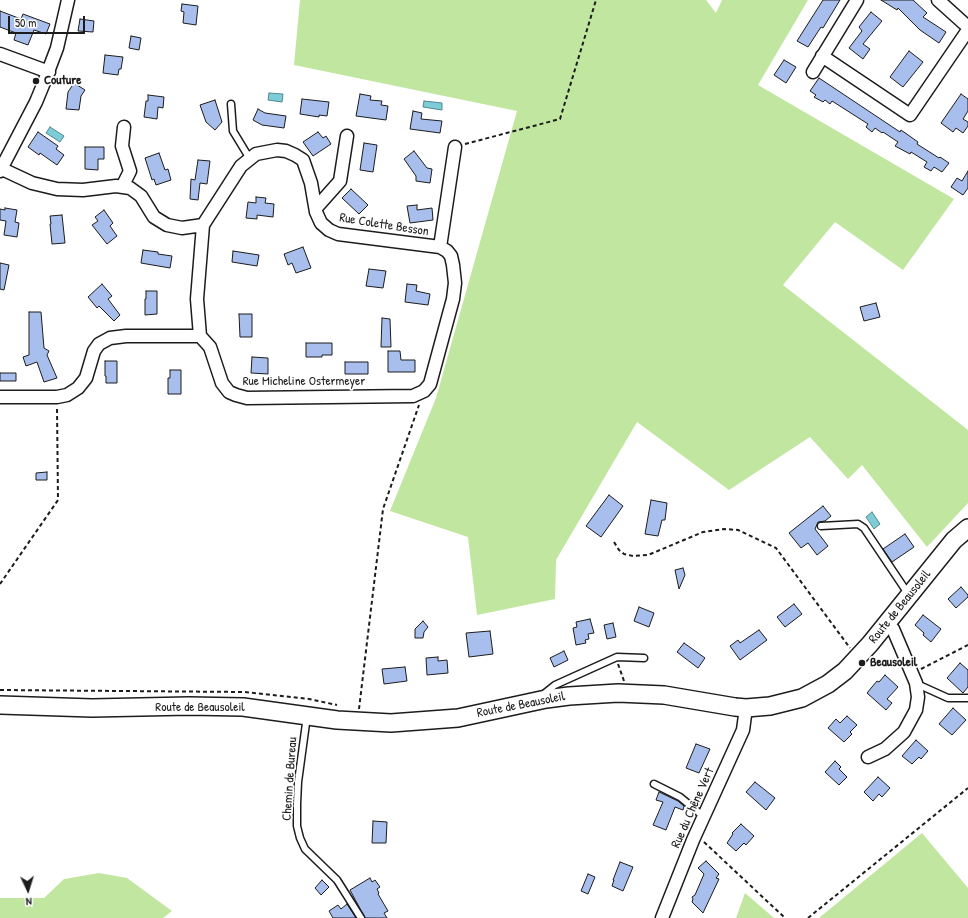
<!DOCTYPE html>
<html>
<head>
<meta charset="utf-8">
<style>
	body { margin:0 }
	#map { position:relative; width:968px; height:918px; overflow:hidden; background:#fff; font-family:"Patrick Hand",sans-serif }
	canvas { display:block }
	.north { position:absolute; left:8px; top:870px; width:40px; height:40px; -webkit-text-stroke:3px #fff; paint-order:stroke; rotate:176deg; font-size:11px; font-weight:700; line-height:16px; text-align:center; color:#1c1c1c }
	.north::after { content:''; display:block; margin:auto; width:14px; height:18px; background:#1c1c1c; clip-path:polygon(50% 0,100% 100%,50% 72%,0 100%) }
	.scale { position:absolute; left:8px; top:16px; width:77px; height:18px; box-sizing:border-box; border:2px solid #1c1c1c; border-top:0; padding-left:5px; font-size:12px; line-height:14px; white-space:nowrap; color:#1c1c1c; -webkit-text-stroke:3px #fff; paint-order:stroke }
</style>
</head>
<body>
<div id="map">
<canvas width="968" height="918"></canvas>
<div class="north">N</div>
<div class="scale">50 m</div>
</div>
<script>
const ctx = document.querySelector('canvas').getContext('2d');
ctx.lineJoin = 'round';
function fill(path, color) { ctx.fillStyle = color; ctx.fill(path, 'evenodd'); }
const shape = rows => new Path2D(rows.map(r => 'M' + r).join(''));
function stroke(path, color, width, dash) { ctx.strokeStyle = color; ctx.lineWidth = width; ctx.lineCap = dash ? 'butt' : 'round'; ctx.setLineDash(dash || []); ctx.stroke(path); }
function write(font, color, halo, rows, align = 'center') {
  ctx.font = font + ' "Patrick Hand",sans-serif'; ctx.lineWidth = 3.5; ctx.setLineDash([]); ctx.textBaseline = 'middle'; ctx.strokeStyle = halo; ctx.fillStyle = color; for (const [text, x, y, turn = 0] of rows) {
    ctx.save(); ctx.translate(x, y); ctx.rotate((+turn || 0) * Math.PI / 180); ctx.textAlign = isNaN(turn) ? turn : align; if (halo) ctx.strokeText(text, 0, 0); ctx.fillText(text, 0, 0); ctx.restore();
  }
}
const green = shape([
	[300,0,706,0,716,13,722,0,808,0,758,85,954,199,903,270,835,222,783,285,968,430,968,503,927,547,862,465,848,479,810,437,729,490,637,422,556,560,555,599,477,615,468,537,390,511,436,398,517,111,294,65],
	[922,833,968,888,968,918,819,918],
	[99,873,127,878,172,911,163,918,0,918,0,898,44,898,64,879],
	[745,893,774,918,736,918]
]);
const water = shape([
	[269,93,283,94,282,102,268,100,269,93],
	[424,101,442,103,442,110,423,107,424,101],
	[50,127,64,136,60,142,46,133,50,127],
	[872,512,880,524,874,529,866,517,872,512]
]);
const building = shape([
	[823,0,840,0,823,28,821,27,808,47,797,41,823,0],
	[881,0,913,0,927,13,923,17,946,32,939,43,920,30,898,8,897,10,881,0],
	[182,4,198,6,196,25,183,23,184,12,181,11,182,4],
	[0,11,21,19,23,14,50,24,46,34,34,30,28,45,14,40,16,33,0,27,0,11],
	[871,12,882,21,863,44,870,49,863,59,849,48,862,31,859,27,871,12],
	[80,19,94,21,93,32,78,31,80,19],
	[131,36,141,38,139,50,129,48,131,36],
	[909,51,923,62,903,87,890,77,909,51],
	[105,55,123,57,121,69,119,69,118,75,103,73,105,55],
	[784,60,796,67,786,83,774,75,784,60],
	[819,78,900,132,901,130,918,142,917,144,939,158,940,157,949,163,942,172,934,167,931,171,924,167,927,162,911,152,910,154,895,146,898,142,883,132,882,133,875,128,872,132,866,127,868,124,832,101,830,104,825,100,823,102,814,97,816,95,810,91,819,78],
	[74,83,85,90,81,96,79,110,66,109,68,92,74,83],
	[360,94,371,96,370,100,382,101,381,105,388,106,386,120,356,116,360,94],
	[961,94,968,99,968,111,963,119,968,122,968,126,963,133,956,128,953,132,941,123,961,94],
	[148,95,164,97,163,108,158,107,157,119,144,117,146,101,148,101,148,95],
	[302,99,329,102,327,116,319,115,319,117,300,114,302,99],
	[215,100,222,122,215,130,206,122,200,105,215,100],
	[258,109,265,113,286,116,284,128,262,125,253,120,258,109],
	[413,111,422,113,421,119,442,121,440,133,410,129,413,111],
	[38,132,58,146,56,149,64,155,57,165,40,153,39,155,28,147,38,132],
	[318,132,323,138,326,136,331,144,313,156,303,142,318,132],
	[364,143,377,145,373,172,360,170,364,143],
	[85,147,104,147,104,159,98,159,98,170,85,169,85,147],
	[414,151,427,168,432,169,430,183,416,181,416,176,404,159,414,151],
	[159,153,165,170,168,169,171,180,156,185,154,179,152,180,145,158,159,153],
	[198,160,210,161,207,184,200,183,198,200,190,199,191,179,195,180,198,160],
	[968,171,968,188,963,195,951,187,957,178,962,181,968,171],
	[351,189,368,205,359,214,342,198,351,189],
	[256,197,266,198,265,203,274,204,273,217,257,215,257,219,246,218,248,202,256,203,256,197],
	[417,205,417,210,432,208,433,220,410,223,407,206,417,205],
	[5,208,17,210,15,222,19,223,17,237,4,235,6,221,0,220,0,209,5,210,5,208],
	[104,210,113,223,110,226,117,236,107,244,92,225,98,221,95,217,104,210],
	[62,215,65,243,52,244,50,224,51,224,50,216,62,215],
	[303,247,311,268,296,273,292,263,288,265,284,254,303,247],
	[143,250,158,252,158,254,172,256,170,268,141,263,143,250],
	[233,251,259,255,257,266,232,262,233,251],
	[0,263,9,265,4,290,0,289,0,263],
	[369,269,386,271,383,288,366,286,369,269],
	[102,284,112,296,108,299,120,315,114,321,99,306,97,308,88,297,102,284],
	[407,284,417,285,416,291,430,294,428,305,405,302,407,284],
	[146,291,157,291,157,314,145,315,145,299,146,299,146,291],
	[876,303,880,317,864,321,860,307,876,303],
	[29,312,41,312,44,348,49,351,47,355,57,378,44,382,37,362,26,366,23,357,29,355,29,312],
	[239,314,252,314,252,337,240,337,239,314],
	[382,318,390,319,391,347,381,347,382,318],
	[306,343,332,343,332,355,322,355,322,357,306,357,306,343],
	[388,351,400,351,401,360,415,360,415,372,388,372,388,351],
	[252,357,268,358,268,374,251,373,252,357],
	[105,361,117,361,117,383,106,383,106,376,105,376,105,361],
	[345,362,368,362,368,374,345,374,345,362],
	[170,370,181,370,181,394,168,394,168,378,170,378,170,370],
	[0,373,16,373,16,381,0,381,0,373],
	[47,472,47,480,36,480,36,473,47,472],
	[609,495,623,506,601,537,586,526,609,495],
	[651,500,667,503,665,520,662,520,658,536,645,534,651,500],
	[823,506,831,516,825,521,818,522,815,529,828,546,817,555,808,543,801,548,789,533,823,506],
	[905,534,914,547,892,562,883,549,905,534],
	[683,568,685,575,679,589,675,570,683,568],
	[961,587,968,595,968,597,956,608,948,599,961,587],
	[794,604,802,614,785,627,777,617,794,604],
	[639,607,654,613,649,627,634,621,639,607],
	[923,615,941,629,931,642,923,635,924,633,915,625,923,615],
	[590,619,594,633,588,634,589,639,585,640,586,643,576,645,573,628,577,627,576,622,590,619],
	[423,621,428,627,424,632,423,638,415,638,415,629,423,621],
	[613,623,616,637,607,639,604,625,613,623],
	[759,630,767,640,740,660,730,646,738,640,740,643,759,630],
	[490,631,493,654,469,657,466,633,490,631],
	[684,643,705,658,698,668,677,652,684,643],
	[564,651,568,660,554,667,550,658,564,651],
	[438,657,438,661,447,660,448,673,427,675,426,658,438,657],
	[960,663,968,670,968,687,963,693,947,678,960,663],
	[405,667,407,681,384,684,382,669,405,667],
	[885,675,898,687,887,699,892,703,886,710,867,693,877,681,879,682,885,675],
	[953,708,966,720,952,735,939,724,953,708],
	[847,716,857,725,850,732,852,734,844,742,828,728,836,719,840,723,847,716],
	[916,740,928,751,921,759,919,757,912,764,902,756,916,740],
	[696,744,710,749,699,773,686,768,696,744],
	[835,761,841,767,839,769,847,777,839,785,825,772,835,761],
	[878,777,890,788,882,797,879,794,873,801,864,792,878,777],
	[755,782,775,798,766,810,746,792,755,782],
	[659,792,678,801,684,806,683,810,675,807,666,830,653,825,663,802,656,800,659,792],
	[373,821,387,822,386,843,372,843,373,821],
	[741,824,754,836,746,845,744,843,736,851,727,843,733,834,732,833,741,824],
	[706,861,719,874,716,878,719,879,703,913,692,902,693,899,692,897,695,895,704,874,698,868,706,861],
	[620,862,633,867,623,891,612,886,614,880,613,880,620,862],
	[588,874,595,877,588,894,581,891,588,874],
	[370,878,372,882,375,880,380,887,377,889,379,893,378,894,388,911,384,913,387,918,365,918,350,890,370,878],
	[322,880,329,887,321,895,315,888,322,880],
	[347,904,356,918,333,918,329,911,338,905,341,909,347,904]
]);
const path = shape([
	[465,144,560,119,596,0],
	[614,542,619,550,624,554,633,556,648,555,703,532,724,529,738,530,776,548,850,648],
	[0,584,58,500,57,407],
	[618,664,624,681],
	[921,669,968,645],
	[0,690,244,692,309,699,337,705],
	[359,709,383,509,419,405],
	[704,842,785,918],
	[808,918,968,788]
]);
const service = shape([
	[231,104,233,131,250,159],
	[821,526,858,524,864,528,909,595],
	[917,684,948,698,968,698],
	[545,695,545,693,555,685,617,657,644,658],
	[307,716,298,782,297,804,297,826,300,838,305,849,337,880,361,918],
	[654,784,680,797,703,816]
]);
const minor = shape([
	[938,0,968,27],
	[0,54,49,72],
	[822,56,910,115,968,30],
	[813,72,857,0],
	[0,171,36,102,43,85,57,48,68,0],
	[122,187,130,171,122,146,124,127],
	[316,208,340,181,347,136],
	[440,247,455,147],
	[200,336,197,299,203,225],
	[0,397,57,397,67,395,78,388,86,378,94,351,99,344,110,338,126,336,200,336,210,347,222,383,229,392,236,395,247,398,413,396,424,391,430,384,453,299,455,283,453,265,451,256,447,251,440,247,338,234,329,230,321,223,316,212,311,183,303,160,295,155,286,151,277,150,256,154,241,166,203,225,182,228,167,225,154,217,141,196,130,188,116,186,83,190,57,189,32,183,2,169],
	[868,757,885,749,904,732,916,710,918,697,916,683,893,629,887,624],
	[662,918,693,840,743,730,746,708]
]);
const secondary = shape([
	[0,705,92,708,189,706,243,707,337,720,391,723,458,718,546,699,569,696,618,693,664,695,735,707,746,708,770,706,802,698,828,684,845,671,870,644,954,540,968,528]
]);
const markers = [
	[36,81,4,"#1c1c1c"],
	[862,663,4,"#1c1c1c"]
];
const poiNames = [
	["Couture",44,81],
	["Beausoleil",870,663]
];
const streetNames = [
	["Rue Colette Besson",384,225,9],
	["Rue Micheline Ostermeyer",304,382],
	["Route de Beausoleil",900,607,-51],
	["Route de Beausoleil",521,705,-11],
	["Route de Beausoleil",200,708],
	["Chemin de Bureau",290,779,-86],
	["Rue du Chêne Vert",693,808,-66]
];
fill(green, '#c1e6a0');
fill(water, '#7dcdd8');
stroke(water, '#56868d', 1);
fill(building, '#a8bfed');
stroke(building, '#1c1c1c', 1);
stroke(service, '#1c1c1c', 9);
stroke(minor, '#1c1c1c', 15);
stroke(secondary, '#1c1c1c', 20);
stroke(path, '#1c1c1c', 2, [4, 3]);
stroke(service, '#fff', 6);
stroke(minor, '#fff', 12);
stroke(secondary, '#fff', 17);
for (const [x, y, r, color] of markers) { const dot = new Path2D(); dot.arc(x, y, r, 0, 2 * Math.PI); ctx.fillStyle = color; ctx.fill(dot); stroke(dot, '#fff', 1.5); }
write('bold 13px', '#1c1c1c', '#fff', poiNames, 'left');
write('13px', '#1c1c1c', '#fff', streetNames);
</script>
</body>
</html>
